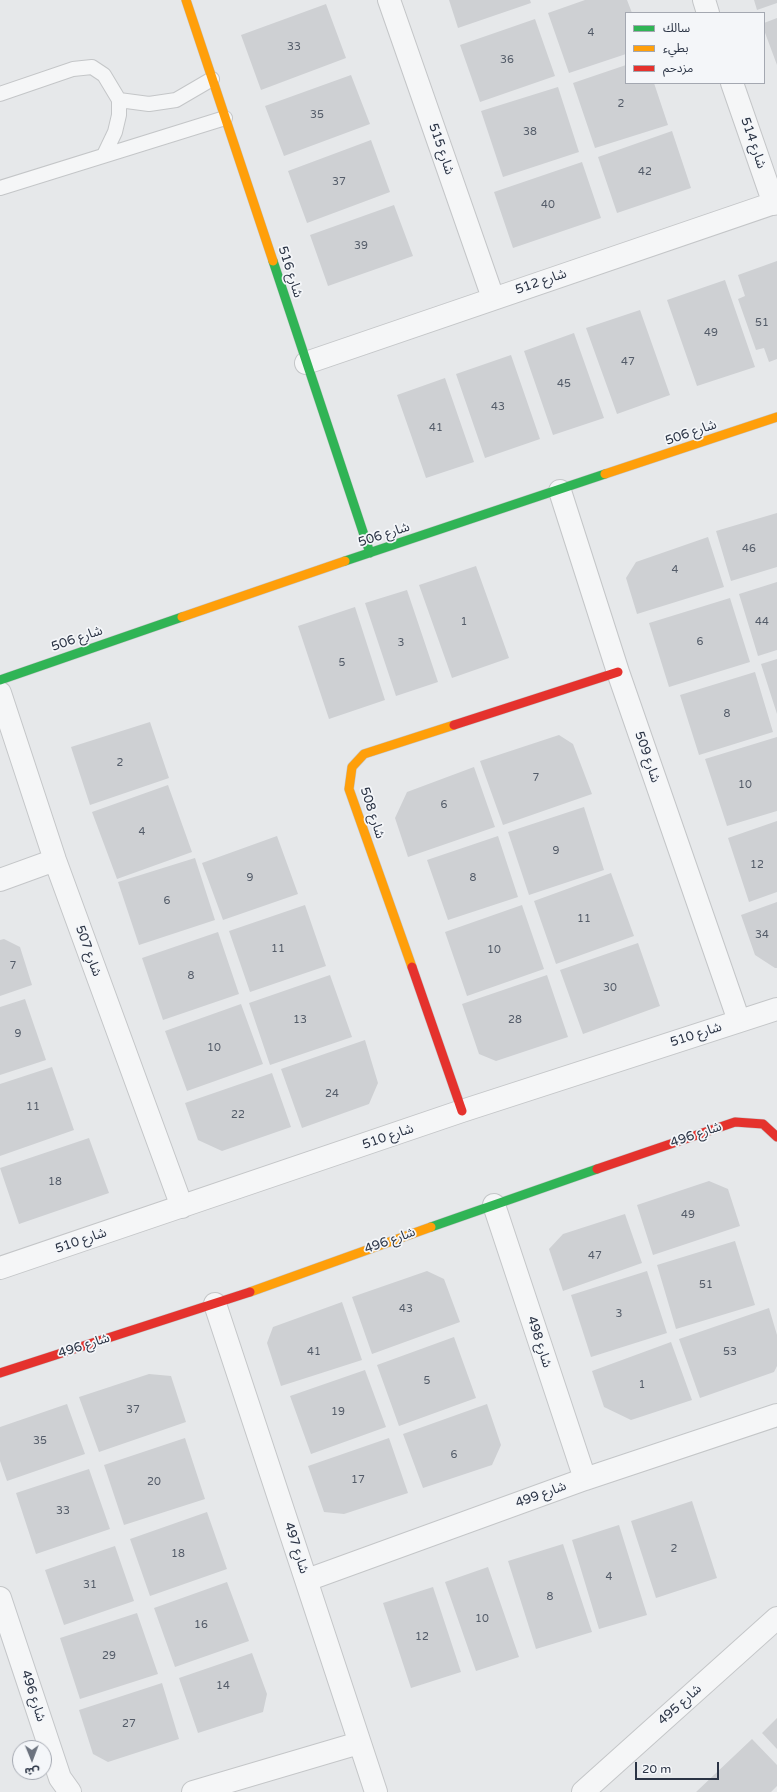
<!DOCTYPE html>
<html>
<head>
<meta charset="utf-8">
<style>
	body { margin:0 }
	#map { position:relative; width:777px; height:1792px; overflow:hidden; background:#e6e8ea; font-family:"Varela Round","Noto Sans Arabic",sans-serif }
	canvas { display:block }
	.legend { position:absolute; left:625px; top:12px; width:140px; height:72px; box-sizing:border-box; background:#f4f6f9; border:1px solid #a4a8b1; margin:0; padding:5px 7px; list-style:none; font-size:12px; color:#2b3445 }
	.legend li { display:flex; align-items:center; gap:8px; height:20px }
	.legend b { width:20px; border:1px solid #a4a8b1 }
	.north { position:absolute; left:12px; top:1740px; width:40px; height:40px; box-sizing:border-box; background:#f4f6f9; border:1px solid #a4a8b1; border-radius:50%; rotate:179deg; font-size:11px; font-weight:700; line-height:16px; text-align:center; color:#2b3445 }
	.north::after { content:''; display:block; margin:auto; width:14px; height:18px; background:#6c737f; clip-path:polygon(50% 0,100% 100%,50% 72%,0 100%) }
	.scale { position:absolute; left:635px; top:1762px; width:84px; height:18px; box-sizing:border-box; border:2px solid #2b3445; border-top:0; padding-left:5px; font-size:12px; line-height:14px; white-space:nowrap; color:#2b3445; -webkit-text-stroke:3px #f4f6f9; paint-order:stroke }
</style>
</head>
<body>
<div id="map">
<canvas width="777" height="1792"></canvas>
<ul class="legend">
<li><b style="height:5px;background:#30b455"></b>سالك</li>
<li><b style="height:5px;background:#ff9f0a"></b>بطيء</li>
<li><b style="height:5px;background:#e5322d"></b>مزدحم</li>
</ul>
<div class="north">ش</div>
<div class="scale">20 m</div>
</div>
<script>
const ctx = document.querySelector('canvas').getContext('2d');
ctx.lineJoin = 'round';
function fill(path, color) { ctx.fillStyle = color; ctx.fill(path, 'evenodd'); }
const shape = rows => new Path2D(rows.map(r => 'M' + r).join(''));
function stroke(path, color, width, dash) { ctx.strokeStyle = color; ctx.lineWidth = width; ctx.lineCap = dash ? 'butt' : 'round'; ctx.setLineDash(dash || []); ctx.stroke(path); }
function write(font, color, halo, rows, align = 'center') {
  ctx.font = font + ' "Varela Round","Noto Sans Arabic",sans-serif'; ctx.lineWidth = 3.5; ctx.setLineDash([]); ctx.textBaseline = 'middle'; ctx.strokeStyle = halo; ctx.fillStyle = color; for (const [text, x, y, turn = 0] of rows) {
    ctx.save(); ctx.translate(x, y); ctx.rotate((+turn || 0) * Math.PI / 180); ctx.textAlign = isNaN(turn) ? turn : align; if (halo) ctx.strokeText(text, 0, 0); ctx.fillText(text, 0, 0); ctx.restore();
  }
}
const building = shape([
	[449,0,530,0,531,3,458,28],
	[585,0,627,0,632,13,626,13,626,54,569,73,548,13],
	[754,0,777,0,777,3,757,10],
	[326,4,346,58,261,90,241,35],
	[777,18,777,65,764,30,764,23],
	[535,19,555,76,480,102,460,45],
	[626,65,626,83,654,83,668,125,595,148,573,83],
	[351,75,370,124,284,156,265,106],
	[558,87,579,152,503,177,481,111],
	[672,131,691,188,617,213,598,157],
	[371,140,390,192,307,223,288,171],
	[582,162,601,218,513,248,494,192],
	[394,205,413,256,328,286,310,235],
	[777,261,777,359,769,362,764,348,756,350,738,299,745,296,738,275],
	[725,280,755,367,697,386,667,300],
	[640,310,670,395,617,414,586,328],
	[574,333,604,418,553,435,524,351],
	[511,355,540,439,485,458,456,374],
	[445,378,474,462,426,478,397,395],
	[777,513,777,567,731,581,716,531],
	[708,537,724,587,637,614,626,578,636,562],
	[476,566,509,658,452,678,419,585],
	[777,582,777,650,758,656,739,594],
	[407,590,438,682,396,696,365,603],
	[730,598,750,662,669,687,649,623],
	[355,607,385,700,329,719,298,626],
	[777,659,777,714,761,664],
	[755,672,773,732,699,755,680,695],
	[150,722,169,778,90,805,71,747],
	[559,735,573,744,592,794,503,825,480,761],
	[777,737,777,811,727,826,705,759],
	[474,767,495,827,408,857,395,818,407,792],
	[168,785,192,852,117,879,92,812],
	[584,807,604,870,529,895,508,832],
	[777,821,777,892,749,902,728,838],
	[277,836,298,894,223,920,202,863],
	[498,836,518,897,448,920,427,860],
	[195,858,215,920,139,945,118,882],
	[611,873,634,936,556,964,534,901],
	[777,902,777,968,775,968,755,955,741,915],
	[305,905,326,966,250,992,229,931],
	[522,905,544,969,467,996,445,932],
	[218,932,239,994,163,1020,142,958],
	[4,939,20,947,32,985,0,996,0,940],
	[638,943,660,1006,583,1034,560,970],
	[330,975,352,1037,270,1065,249,1003],
	[547,975,568,1037,496,1061,479,1054,462,1004],
	[25,999,46,1060,0,1075,0,1007],
	[241,1004,263,1064,187,1091,165,1031],
	[365,1040,378,1083,369,1104,302,1128,281,1069],
	[52,1067,74,1130,0,1156,0,1084],
	[272,1073,291,1127,222,1151,198,1140,185,1103],
	[89,1138,109,1193,19,1224,0,1168],
	[709,1181,728,1189,740,1226,653,1255,637,1205],
	[625,1214,642,1263,563,1291,549,1249,563,1234],
	[735,1241,755,1305,676,1329,657,1265],
	[427,1271,444,1279,460,1322,372,1354,352,1297],
	[647,1271,667,1333,591,1357,571,1295],
	[342,1302,362,1360,281,1386,267,1343,273,1327],
	[769,1308,777,1335,777,1366,774,1372,700,1398,679,1339],
	[454,1337,476,1398,399,1426,377,1365],
	[671,1342,692,1400,631,1420,604,1407,592,1371],
	[365,1370,386,1427,311,1454,290,1396],
	[149,1374,171,1376,186,1422,99,1452,79,1397],
	[67,1404,85,1454,7,1481,0,1461,0,1427],
	[487,1404,501,1445,492,1465,423,1488,403,1434],
	[185,1438,205,1499,124,1525,104,1465],
	[389,1438,408,1493,344,1514,324,1512,308,1466],
	[89,1469,110,1529,36,1554,16,1493],
	[692,1501,717,1578,656,1598,631,1521],
	[207,1512,227,1569,150,1596,130,1539],
	[619,1525,647,1615,599,1629,572,1540],
	[563,1544,592,1632,536,1649,508,1561],
	[115,1546,134,1601,64,1625,45,1570],
	[488,1567,519,1657,476,1671,445,1582],
	[227,1582,249,1641,175,1667,154,1608],
	[433,1587,461,1672,411,1688,383,1603],
	[137,1613,158,1674,80,1699,60,1638],
	[252,1653,267,1694,263,1712,198,1733,179,1678],
	[162,1683,179,1739,108,1762,93,1754,79,1710],
	[777,1718,777,1749,762,1733],
	[752,1739,777,1765,777,1786,771,1792,696,1792]
]);
const lane = shape([
	[0,94,73,69,92,67,104,75,119,100,119,115,115,132,104,155],
	[119,100,149,104,176,100,212,79],
	[0,188,225,118]
]);
const street = shape([
	[389,0,493,298],
	[704,0,708,13],
	[732,83,774,204],
	[306,363,777,202],
	[560,491,618,672,739,1021],
	[0,693,55,860,182,1207],
	[0,880,55,860],
	[494,1205,585,1479],
	[0,1268,462,1111,777,1009],
	[215,1304,376,1792],
	[307,1580,585,1479,777,1415],
	[0,1598,60,1778,70,1792],
	[193,1792,359,1743],
	[583,1792,777,1618]
]);
const fast = shape([
	[273,261,370,553],
	[345,561,605,474],
	[0,680,182,617],
	[431,1227,597,1169]
]);
const slow = shape([
	[186,0,273,261],
	[605,474,777,417],
	[182,617,345,561],
	[412,967,349,789,352,767,364,754,454,725],
	[250,1292,431,1227]
]);
const jam = shape([
	[454,725,618,672],
	[412,967,462,1111],
	[597,1169,735,1122,763,1124,777,1137],
	[0,1373,250,1292]
]);
const numberNames = [
	["4",591,33],
	["33",294,47],
	["36",507,60],
	["2",621,104],
	["35",317,115],
	["38",530,132],
	["42",645,172],
	["37",339,182],
	["40",548,205],
	["39",361,246],
	["51",762,323],
	["49",711,333],
	["47",628,362],
	["45",564,384],
	["43",498,407],
	["41",436,428],
	["46",749,549],
	["4",675,570],
	["1",464,622],
	["44",762,622],
	["6",700,642],
	["3",401,643],
	["5",342,663],
	["8",727,714],
	["2",120,763],
	["7",536,778],
	["10",745,785],
	["6",444,805],
	["4",142,832],
	["9",556,851],
	["12",757,865],
	["9",250,878],
	["8",473,878],
	["6",167,901],
	["11",584,919],
	["34",762,935],
	["11",278,949],
	["10",494,950],
	["7",13,966],
	["8",191,976],
	["30",610,988],
	["13",300,1020],
	["28",515,1020],
	["9",18,1034],
	["10",214,1048],
	["24",332,1094],
	["11",33,1107],
	["22",238,1115],
	["18",55,1182],
	["49",688,1215],
	["47",595,1256],
	["51",706,1285],
	["43",406,1309],
	["3",619,1314],
	["41",314,1352],
	["53",730,1352],
	["5",427,1381],
	["1",642,1385],
	["37",133,1410],
	["19",338,1412],
	["35",40,1441],
	["6",454,1455],
	["17",358,1480],
	["20",154,1482],
	["33",63,1511],
	["2",674,1549],
	["18",178,1554],
	["4",609,1577],
	["31",90,1585],
	["8",550,1597],
	["10",482,1619],
	["16",201,1625],
	["12",422,1637],
	["29",109,1656],
	["14",223,1686],
	["27",129,1724]
];
const streetNames = [
	["شارع 514",753,143,71],
	["شارع 515",441,149,71],
	["شارع 516",290,272,72],
	["شارع 512",541,282,-19],
	["شارع 506",691,433,-19],
	["شارع 506",384,535,-18],
	["شارع 506",77,639,-19],
	["شارع 509",647,757,71],
	["شارع 508",372,813,72],
	["شارع 507",88,951,70],
	["شارع 510",696,1035,-18],
	["شارع 496",696,1135,-19],
	["شارع 510",388,1137,-19],
	["شارع 510",81,1241,-19],
	["شارع 496",390,1241,-20],
	["شارع 498",539,1342,72],
	["شارع 496",84,1346,-18],
	["شارع 499",541,1495,-20],
	["شارع 497",296,1548,72],
	["شارع 496",33,1696,72],
	["شارع 495",680,1705,-42]
];
fill(building, '#ced0d3');
stroke(lane, '#c4c6c8', 16);
stroke(street, '#c4c6c8', 24);
stroke(fast, '#c4c6c8', 10);
stroke(slow, '#c4c6c8', 10);
stroke(jam, '#c4c6c8', 10);
stroke(lane, '#f5f6f7', 14);
stroke(street, '#f5f6f7', 22);
stroke(fast, '#30b455', 9);
stroke(slow, '#ff9f0a', 9);
stroke(jam, '#e5322d', 9);
write('11px', '#545c69', null, numberNames);
write('13px', '#2b3445', '#f4f6f9', streetNames);
</script>
</body>
</html>
